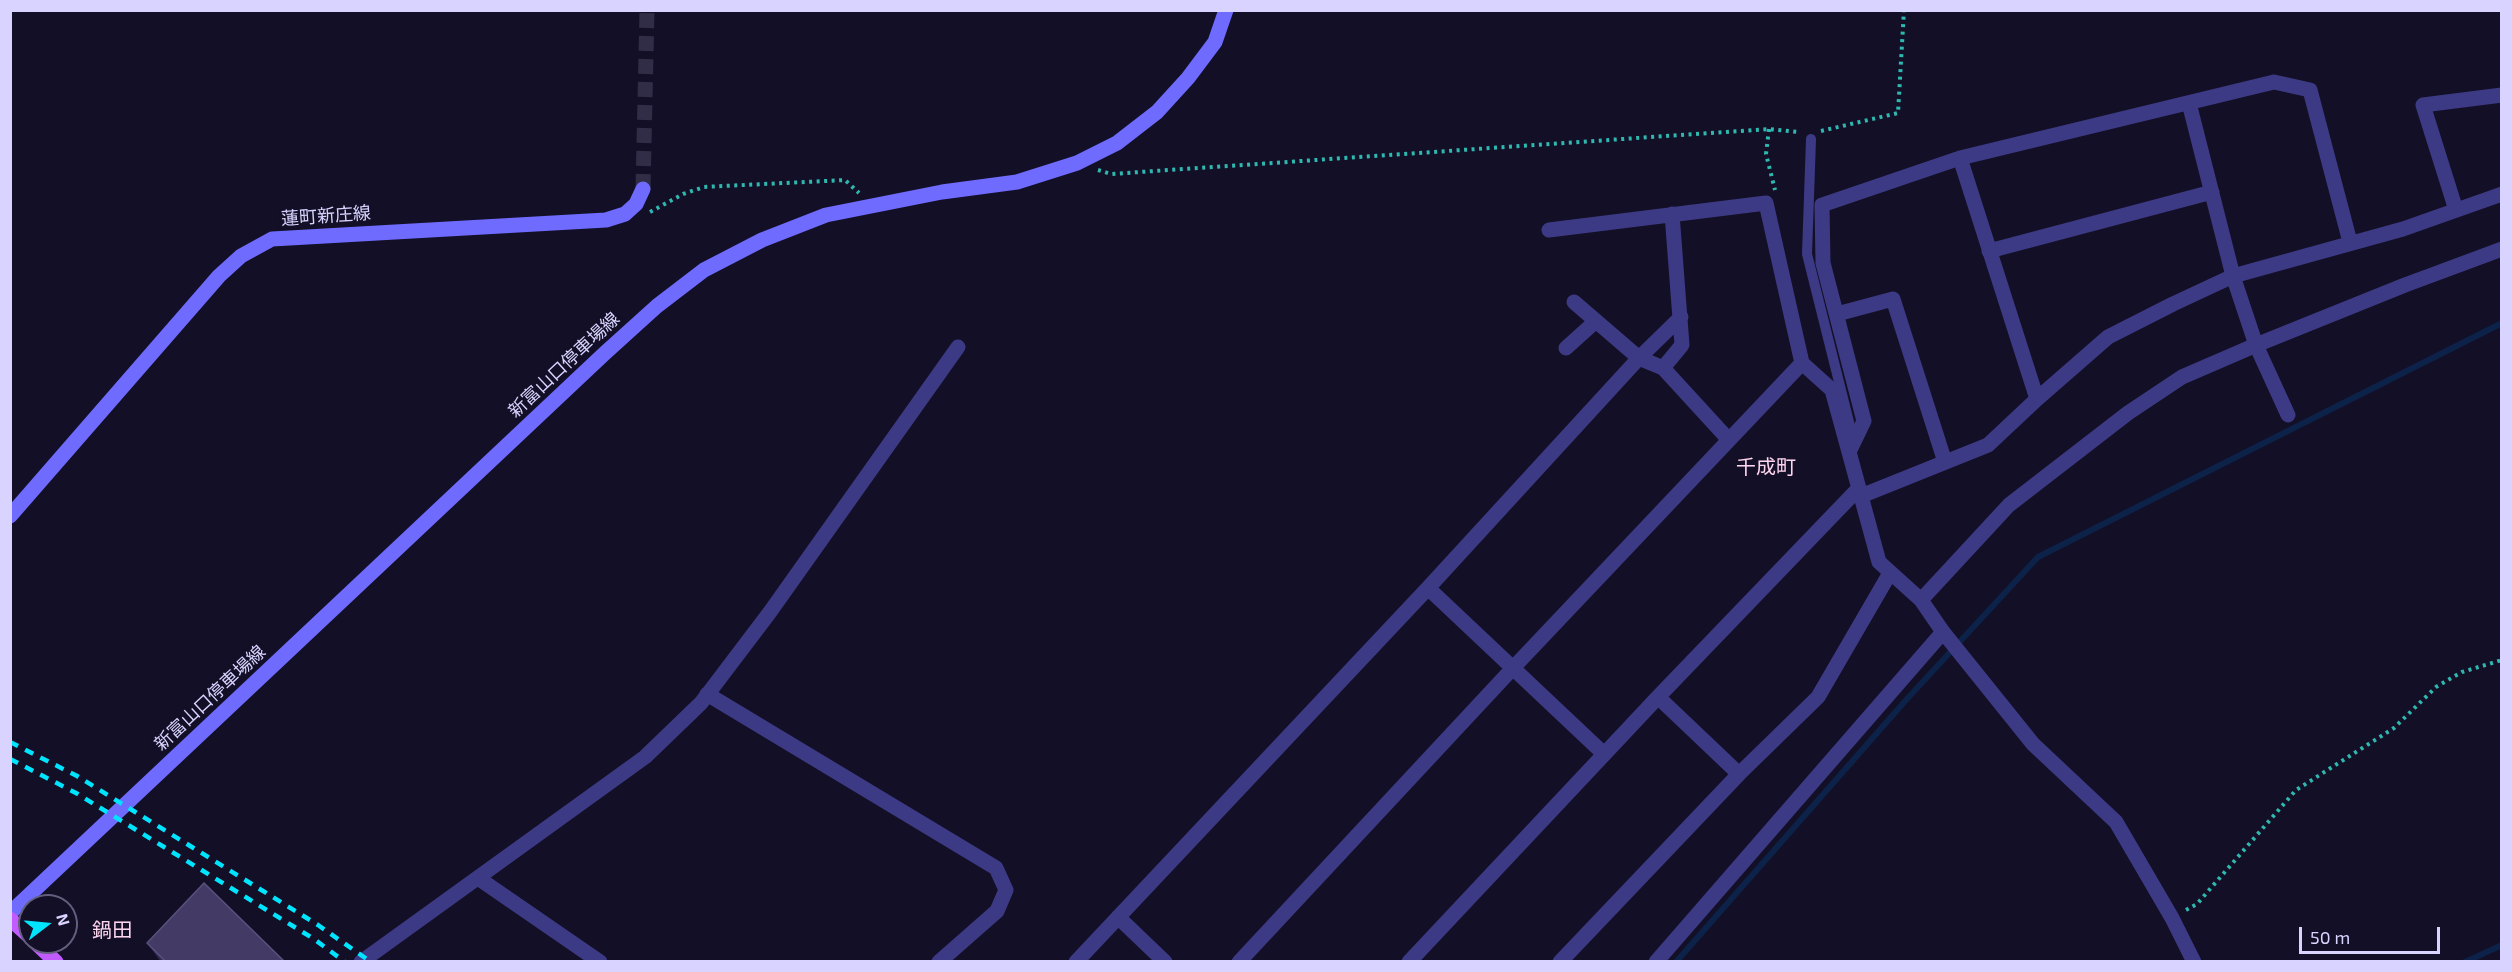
<!DOCTYPE html>
<html>
<head>
<meta charset="utf-8">
<style>
	body { margin:0 }
	#map { position:relative; width:2512px; height:972px; overflow:hidden; background:#130f26; font-family:"Exo 2",sans-serif }
	canvas { display:block }
	.frame { position:absolute; inset:0; border:12px solid #d9d4ff; pointer-events:none }
	.north { position:absolute; left:18px; top:894px; width:60px; height:60px; box-sizing:border-box; background:#130f26; border:2px solid #625e7d; border-radius:50%; rotate:74deg; font-size:16px; font-weight:700; line-height:24px; text-align:center; color:#d9d4ff }
	.north::after { content:''; display:block; margin:auto; width:21px; height:27px; background:#00e5ff; clip-path:polygon(50% 0,100% 100%,50% 72%,0 100%) }
	.scale { position:absolute; left:2299px; top:927px; width:141px; height:27px; box-sizing:border-box; border:3px solid #d9d4ff; border-top:0; padding-left:8px; font-size:18px; line-height:21px; white-space:nowrap; color:#d9d4ff; -webkit-text-stroke:4px #130f26; paint-order:stroke }
</style>
</head>
<body>
<div id="map">
<canvas width="2512" height="972"></canvas>
<div class="frame"></div>
<div class="north">N</div>
<div class="scale">50 m</div>
</div>
<script>
const ctx = document.querySelector('canvas').getContext('2d');
ctx.lineJoin = 'round';
const shape = rows => new Path2D(rows.map(r => 'M' + r).join(''));
function stroke(path, color, width, dash) { ctx.strokeStyle = color; ctx.lineWidth = width; ctx.lineCap = dash ? 'butt' : 'round'; ctx.setLineDash(dash || []); ctx.stroke(path); }
function fill(path, color) { ctx.fillStyle = color; ctx.fill(path, 'evenodd'); }
function write(font, color, halo, rows, align = 'center') {
  ctx.font = font + ' "Exo 2","Noto Sans JP",sans-serif'; ctx.lineWidth = 6; ctx.setLineDash([]); ctx.textBaseline = 'middle'; ctx.strokeStyle = halo; ctx.fillStyle = color; for (const [text, x, y, turn = 0] of rows) {
    ctx.save(); ctx.translate(x, y); ctx.rotate((+turn || 0) * Math.PI / 180); ctx.textAlign = isNaN(turn) ? turn : align; if (halo) ctx.strokeText(text, 0, 0); ctx.fillText(text, 0, 0); ctx.restore();
  }
}
const stream = shape([
	[1676,962,1906,700,2038,557,2502,323],
	[2465,962,2502,945]
]);
const secondaryTunnel = shape([
	[643,189,647,10]
]);
const path = shape([
	[1769,129,1766,154,1775,190],
	[1821,131,1898,113,1904,10],
	[1098,170,1111,174,1769,129,1799,132],
	[650,212,683,194,704,187,845,180,859,193],
	[2186,910,2197,904,2296,790,2394,728,2436,687,2462,672,2502,660]
]);
const lane = shape([
	[1811,139,1807,254,1854,442]
]);
const street = shape([
	[2189,103,2233,276,2256,345,2288,415],
	[1960,158,2037,399],
	[2456,210,2423,105,2502,95],
	[1549,230,1766,203,1802,363,1832,390,1849,452],
	[1989,251,2212,192],
	[1574,302,1639,358,1663,368,1729,440],
	[1837,314,1893,299,1945,462],
	[1566,348,1596,321],
	[1663,368,1682,345,1672,214],
	[1861,496,1988,445,2037,399,2108,337,2173,304,2233,276,2403,229,2502,194],
	[1428,588,1604,754],
	[1921,600,2009,505,2128,413,2182,377,2256,345,2405,285,2502,249],
	[707,694,996,868,1006,890,997,911,939,962],
	[1658,697,1739,774],
	[478,878,600,962],
	[1118,917,1165,962],
	[361,962,645,757,701,703,770,612,958,347],
	[1076,962,1428,588,1639,358,1681,317],
	[1239,962,1513,668,1802,363],
	[1409,962,1658,697,1859,488],
	[1560,962,1739,774,1818,697,1890,573],
	[1656,962,1943,632],
	[2194,962,2172,918,2116,822,2033,744,1943,632,1921,600,1879,562,1849,452,1864,421,1823,263,1822,205,1960,158,2274,82,2310,90,2350,242]
]);
const secondary = shape([
	[10,516,219,276,241,256,272,239,606,220,625,214,636,204,643,189],
	[10,913,605,353,657,306,704,270,762,240,826,215,942,192,1017,182,1077,163,1117,143,1157,112,1188,78,1215,42,1226,10]
]);
const primary = shape([
	[10,919,30,937],
	[35,942,56,962]
]);
const rail = shape([
	[10,742,77,776,318,925,371,962],
	[10,759,76,793,314,939,345,962]
]);
const wall = shape([
	[147,943,285,962,161,962]
]);
const building = shape([
	[204,883,285,962,166,962,147,943,204,883]
]);
const streetNames = [
	["蓮町新庄線",326,216,-4],
	["新富山口停車場線",564,365,-43],
	["新富山口停車場線",210,698,-43]
];
const neighbourhoodNames = [
	["千成町",1766,467],
	["鍋田",112,930]
];
stroke(stream, '#0c2248', 6);
stroke(secondaryTunnel, '#312d47', 15, [15, 8]);
stroke(path, '#2fb8b0', 4, [3, 4.5]);
stroke(lane, '#3d3a85', 10);
stroke(street, '#3d3a85', 15);
stroke(secondary, '#6f6bff', 15);
stroke(primary, '#c25bff', 15);
stroke(rail, '#00e5ff', 4.5, [9, 8]);
fill(wall, '#312854');
fill(building, '#433a66');
stroke(building, '#5a527e', 1.5);
write('18px', '#d9d4ff', '#130f26', streetNames);
write('20px', '#ffd6f0', '#130f26', neighbourhoodNames);
</script>
</body>
</html>
